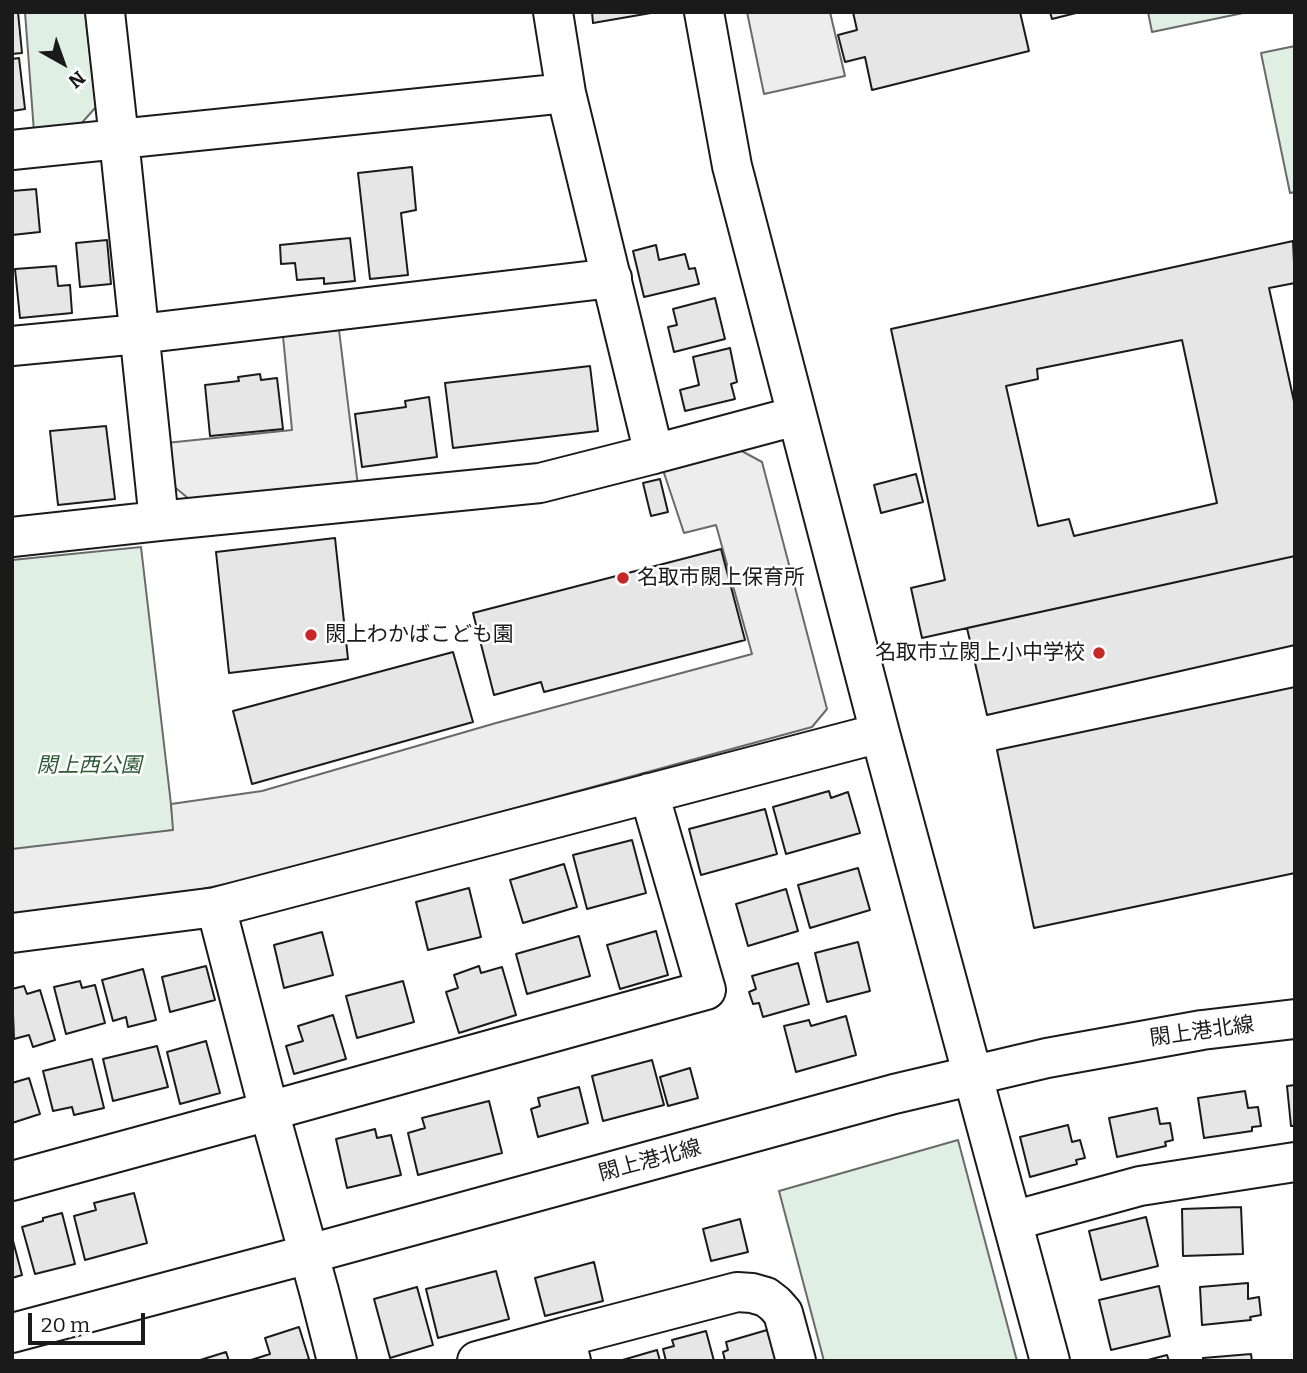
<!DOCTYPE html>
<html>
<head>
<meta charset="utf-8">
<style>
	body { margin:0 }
	#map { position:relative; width:1307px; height:1373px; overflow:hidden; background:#fff; font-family:Bitter,serif }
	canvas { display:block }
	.frame { position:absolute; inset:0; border:14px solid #1a1a1a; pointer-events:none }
	.north { position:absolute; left:28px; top:28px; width:70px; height:70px; -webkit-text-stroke:5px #fff; paint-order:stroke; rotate:140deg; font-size:19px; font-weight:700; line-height:28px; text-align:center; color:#1a1a1a }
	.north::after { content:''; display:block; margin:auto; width:24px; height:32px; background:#1a1a1a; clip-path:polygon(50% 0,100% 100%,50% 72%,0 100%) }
	.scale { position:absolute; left:28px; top:1313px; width:117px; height:32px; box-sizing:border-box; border:4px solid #1a1a1a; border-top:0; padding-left:9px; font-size:21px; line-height:24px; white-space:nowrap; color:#1a1a1a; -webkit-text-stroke:5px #fff; paint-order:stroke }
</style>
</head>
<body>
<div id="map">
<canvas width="1307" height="1373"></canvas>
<div class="frame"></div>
<div class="north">N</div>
<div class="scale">20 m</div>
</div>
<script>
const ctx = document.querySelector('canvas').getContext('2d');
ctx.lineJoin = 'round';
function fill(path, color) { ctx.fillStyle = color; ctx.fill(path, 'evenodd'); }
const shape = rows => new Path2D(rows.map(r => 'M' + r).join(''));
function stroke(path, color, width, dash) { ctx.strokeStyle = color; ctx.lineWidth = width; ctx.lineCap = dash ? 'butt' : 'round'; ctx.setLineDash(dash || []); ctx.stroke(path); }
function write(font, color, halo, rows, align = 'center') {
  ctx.font = font + ' Bitter,"Noto Sans JP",serif'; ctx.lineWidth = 5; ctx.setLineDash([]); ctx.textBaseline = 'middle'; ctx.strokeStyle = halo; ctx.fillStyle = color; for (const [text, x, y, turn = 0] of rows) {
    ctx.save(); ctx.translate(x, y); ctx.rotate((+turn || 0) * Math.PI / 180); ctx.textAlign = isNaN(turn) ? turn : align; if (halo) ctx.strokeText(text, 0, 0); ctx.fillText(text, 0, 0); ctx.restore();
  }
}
const green = shape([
	[25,12,85,12,96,107,79,126,34,132,25,12],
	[1148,12,1248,12,1152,32,1148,12],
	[1295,46,1295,192,1290,193,1261,53,1295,46],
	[141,547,174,830,12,854,12,560,141,547],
	[958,1140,1017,1361,824,1361,779,1191,958,1140]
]);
const parking = shape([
	[747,12,830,12,845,76,764,94,747,12],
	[339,330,358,486,194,503,172,485,166,443,292,430,283,336,339,330],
	[738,449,762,462,827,709,812,727,278,873,155,899,12,915,12,849,173,830,171,804,262,791,496,723,752,654,716,525,684,533,663,470,738,449]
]);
const building = shape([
	[12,12,18,12,22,53,12,54,12,12],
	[592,12,650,12,651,13,593,23,592,12],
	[853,12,1020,12,1029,51,872,90,865,57,845,62,838,35,857,30,853,12],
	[1050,12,1080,12,1052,19,1050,12],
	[19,58,25,109,12,111,12,59,19,58],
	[412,167,416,210,401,213,408,275,370,279,358,173,412,167],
	[36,189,40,232,12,235,12,191,36,189],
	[350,238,355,281,324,284,324,278,297,280,295,263,281,264,280,245,350,238],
	[107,240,111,284,80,287,76,243,107,240],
	[1293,241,1295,283,1269,288,1295,406,1295,556,922,638,911,588,945,580,891,329,1293,241],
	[1182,340,1217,503,1074,536,1069,519,1038,526,1006,386,1038,379,1037,369,1182,340],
	[656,245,659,260,685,254,689,269,695,268,699,284,644,297,633,251,656,245],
	[56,266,58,286,70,285,72,313,20,318,15,269,56,266],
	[715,298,725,339,674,352,668,327,677,325,673,309,715,298],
	[730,348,737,382,731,384,735,399,685,411,680,390,699,385,693,357,730,348],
	[590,366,598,431,453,448,445,383,590,366],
	[260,374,261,380,277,378,283,429,210,436,205,385,239,381,238,377,260,374],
	[429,397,437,457,362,467,355,414,406,407,405,401,429,397],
	[106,426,115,499,58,505,50,431,106,426],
	[916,474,923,502,881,513,874,485,916,474],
	[660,479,668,512,651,516,643,483,660,479],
	[335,538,348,659,229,673,216,552,335,538],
	[721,549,745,640,544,692,541,682,494,695,473,613,721,549],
	[1295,556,1295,645,987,715,967,628,1295,556],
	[453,652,473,722,252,784,233,711,453,652],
	[1295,687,1295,873,1034,928,997,750,1295,687],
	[829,791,831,798,848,792,860,833,786,854,773,807,829,791],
	[765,809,777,854,701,875,689,829,765,809],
	[632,840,646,893,587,909,573,855,632,840],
	[564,864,577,907,523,923,510,880,564,864],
	[858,868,870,910,810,928,798,885,858,868],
	[469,888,481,937,428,950,416,902,469,888],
	[786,889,798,931,748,946,736,904,786,889],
	[656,931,668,975,620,989,607,945,656,931],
	[322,932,333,975,284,988,274,945,322,932],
	[579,936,590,976,527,994,516,954,579,936],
	[858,942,870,991,827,1002,815,953,858,942],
	[798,963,809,1004,763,1017,759,1003,753,1004,749,992,756,989,752,976,798,963],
	[206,966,215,1000,170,1012,162,977,206,966],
	[479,966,481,973,502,967,516,1015,459,1033,446,992,458,988,454,975,479,966],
	[143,969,156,1020,128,1027,126,1017,113,1021,102,980,143,969],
	[80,981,82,988,95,985,105,1023,66,1034,54,987,80,981],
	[403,981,414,1022,357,1038,346,996,403,981],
	[24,986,27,994,40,990,55,1040,33,1047,29,1035,14,1039,12,989,24,986],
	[333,1015,346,1059,294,1074,286,1046,303,1041,298,1026,333,1015],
	[846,1016,856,1055,796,1072,784,1026,809,1020,811,1026,846,1016],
	[206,1041,220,1093,180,1104,167,1052,206,1041],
	[157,1046,168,1087,113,1101,103,1059,157,1046],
	[92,1059,104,1108,74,1115,72,1107,53,1111,43,1071,92,1059],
	[652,1060,664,1105,603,1121,592,1076,652,1060],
	[690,1068,698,1098,668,1106,660,1077,690,1068],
	[29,1078,40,1114,12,1123,12,1083,29,1078],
	[1295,1085,1295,1126,1291,1126,1287,1086,1295,1085],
	[579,1087,588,1123,538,1137,531,1109,540,1106,538,1098,579,1087],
	[1245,1091,1248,1108,1258,1107,1261,1126,1252,1127,1252,1131,1204,1138,1198,1098,1245,1091],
	[489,1101,502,1153,418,1175,408,1133,425,1128,422,1118,489,1101],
	[1157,1108,1160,1124,1170,1123,1173,1140,1165,1142,1166,1146,1117,1157,1109,1118,1157,1108],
	[1068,1125,1072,1142,1080,1140,1085,1158,1076,1160,1077,1164,1030,1177,1020,1137,1068,1125],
	[375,1129,377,1138,391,1135,401,1175,347,1188,336,1139,375,1129],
	[134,1193,147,1243,85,1260,74,1216,96,1210,94,1203,134,1193],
	[1241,1207,1243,1254,1183,1256,1182,1209,1241,1207],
	[62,1213,75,1264,35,1274,22,1227,43,1221,43,1218,62,1213],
	[1146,1217,1158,1266,1101,1280,1089,1231,1146,1217],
	[740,1219,748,1252,711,1261,703,1229,740,1219],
	[12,1237,22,1275,12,1278,12,1237],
	[594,1262,603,1301,545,1316,535,1278,594,1262],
	[496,1271,509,1319,438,1338,426,1289,496,1271],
	[1248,1283,1248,1299,1259,1297,1261,1315,1250,1317,1251,1320,1202,1325,1200,1287,1248,1283],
	[1159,1286,1170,1336,1111,1350,1099,1300,1159,1286],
	[417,1287,433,1345,390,1358,374,1299,417,1287],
	[299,1327,309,1359,304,1361,248,1361,270,1354,265,1338,299,1327],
	[767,1330,776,1361,725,1361,723,1352,728,1350,726,1342,767,1330],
	[706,1331,714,1361,666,1361,663,1349,674,1346,672,1340,706,1331],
	[657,1350,660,1361,619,1361,657,1350],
	[226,1352,229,1361,197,1361,226,1352],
	[1251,1354,1252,1361,1203,1361,1203,1358,1251,1354],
	[1167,1355,1169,1361,1144,1361,1167,1355]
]);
const minor = shape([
	[553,12,566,93],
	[704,12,732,166,880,733,1050,1361],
	[12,150,119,139,105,12],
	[12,346,139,334,612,278],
	[654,454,540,483,159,521,119,139,566,93,654,454,796,416],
	[12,537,159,521],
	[649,793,706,990,269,1111,216,907,880,733],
	[12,933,216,907],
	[12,1181,269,1111,319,1291,337,1361],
	[1012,1221,1140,1186,1295,1162],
	[12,1333,309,1254,894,1094,1047,1058,1202,1030,1295,1019],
	[477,1361,565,1337],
	[571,1361,565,1337,737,1292,752,1293,766,1297,775,1304,783,1313,796,1361]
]);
const markers = [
	[623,578,7,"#c62828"],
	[311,635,7,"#c62828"],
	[1099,653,7,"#c62828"]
];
const poiNames = [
	["名取市閖上保育所",637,578],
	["閖上わかばこども園",325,635],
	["名取市立閖上小中学校",1085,653,"right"]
];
const parkNames = [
	["閖上西公園",89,766]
];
const streetNames = [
	["閖上港北線",1202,1032,-8],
	["閖上港北線",650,1161,-15]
];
fill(green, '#e0efe3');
stroke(green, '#6a6a6a', 2);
fill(parking, '#ededed');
stroke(parking, '#6a6a6a', 2);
fill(building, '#e6e6e6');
stroke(building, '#1a1a1a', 2);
stroke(minor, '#1a1a1a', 42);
stroke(minor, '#fff', 38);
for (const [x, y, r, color] of markers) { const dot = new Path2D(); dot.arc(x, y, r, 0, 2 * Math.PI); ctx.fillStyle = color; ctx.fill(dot); stroke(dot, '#fff', 2.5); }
write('21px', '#1a1a1a', '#fff', poiNames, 'left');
write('italic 21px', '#2b5a34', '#fff', parkNames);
write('21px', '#1a1a1a', '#fff', streetNames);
</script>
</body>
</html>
